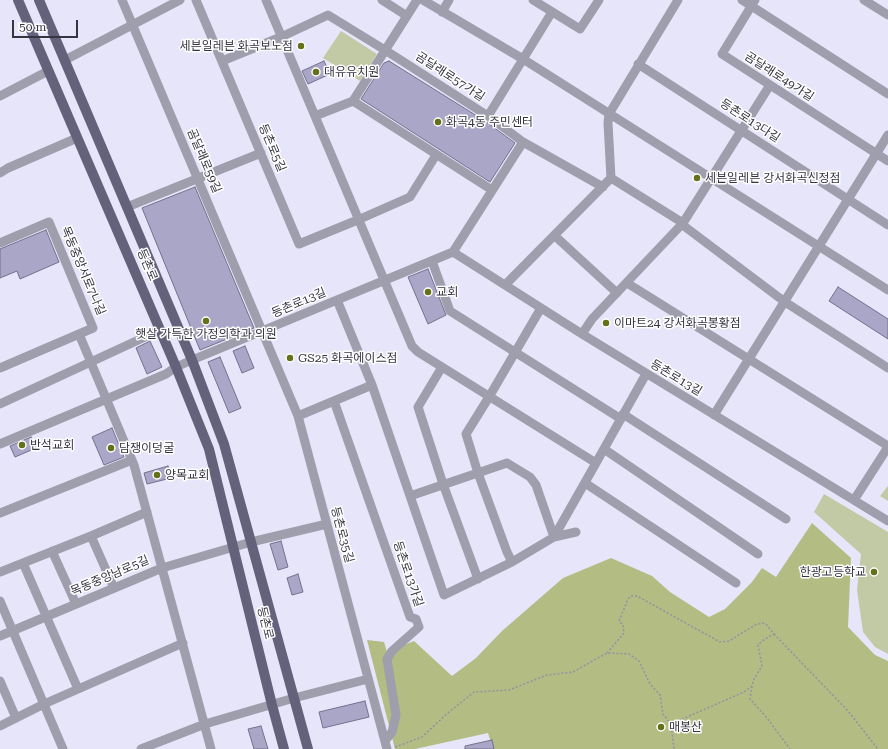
<!DOCTYPE html>
<html>
<head>
<meta charset="utf-8">
<style>
	body { margin:0 }
	#map { position:relative; width:888px; height:749px; overflow:hidden; background:#e7e5fa; font-family:"Roboto Serif",serif }
	canvas { display:block }
	.scale { position:absolute; left:12px; top:20px; width:66px; height:18px; box-sizing:border-box; border:2px solid #363442; border-top:0; padding-left:5px; font-size:12px; line-height:14px; white-space:nowrap; color:#363442; -webkit-text-stroke:3px #fff; paint-order:stroke }
</style>
</head>
<body>
<div id="map">
<canvas width="888" height="749"></canvas>
<div class="scale">50 m</div>
</div>
<script>
const ctx = document.querySelector('canvas').getContext('2d');
ctx.lineJoin = 'round';
function fill(path, color) { ctx.fillStyle = color; ctx.fill(path, 'evenodd'); }
const shape = rows => new Path2D(rows.map(r => 'M' + r).join(''));
function stroke(path, color, width, dash) { ctx.strokeStyle = color; ctx.lineWidth = width; ctx.lineCap = dash ? 'butt' : 'round'; ctx.setLineDash(dash || []); ctx.stroke(path); }
function write(font, color, halo, rows, align = 'center') {
  ctx.font = font + ' "Roboto Serif","Noto Sans KR",serif'; ctx.lineWidth = 3; ctx.setLineDash([]); ctx.textBaseline = 'middle'; ctx.strokeStyle = halo; ctx.fillStyle = color; for (const [text, x, y, turn = 0] of rows) {
    ctx.save(); ctx.translate(x, y); ctx.rotate((+turn || 0) * Math.PI / 180); ctx.textAlign = isNaN(turn) ? turn : align; if (halo) ctx.strokeText(text, 0, 0); ctx.fillText(text, 0, 0); ctx.restore();
  }
}
const green = shape([
	[341,31,377,54,360,81,323,58],
	[888,486,888,501,880,496],
	[824,494,888,532,888,654,875,647,863,632,857,590,861,554,814,512]
]);
const forest = shape([
	[812,523,851,558,848,627,875,655,888,661,888,749,493,749,488,733,415,749,395,749,367,640,384,642,387,652,414,641,452,676,476,658,502,631,563,578,611,558,652,576,670,592,709,617,725,609,752,582,762,568,776,577]
]);
const building = shape([
	[324,61,330,74,308,84,302,71,324,61],
	[389,61,485,121,515,143,490,182,361,99,384,63,389,61],
	[195,187,254,328,200,350,142,208,195,187],
	[46,230,59,262,20,279,17,271,0,278,0,249,46,230],
	[428,269,446,315,428,324,408,277,428,269],
	[838,287,888,319,888,339,829,301,838,287],
	[150,341,162,367,147,374,136,348,150,341],
	[245,346,254,368,242,373,233,351,245,346],
	[220,357,241,408,229,413,208,362,220,357],
	[112,428,124,457,104,465,92,437,112,428],
	[31,437,36,448,15,457,10,446,31,437],
	[168,466,171,478,147,484,144,473,168,466],
	[281,541,288,567,278,570,270,544,281,541],
	[298,574,303,592,292,595,287,578,298,574],
	[365,701,369,717,323,728,319,712,365,701],
	[261,726,268,749,254,749,248,729,261,726],
	[492,740,494,749,465,749,465,746,492,740]
]);
const path = shape([
	[774,634,848,711,878,749],
	[607,653,624,633,623,625,619,621,628,599,631,596,637,596,720,642,729,641,755,625,762,623,766,624,774,634,762,641,758,645,762,666,754,679,752,686,744,692,671,724],
	[752,686,750,699,767,718,790,749],
	[395,747,422,737,449,712,474,692,509,690,547,675,573,672,607,653,629,654,639,661,650,684,660,695,663,714,671,724,674,749]
]);
const minor = shape([
	[122,0,298,416,387,749],
	[196,0,299,244,360,219,410,197,436,155],
	[266,0,412,346,418,352,596,463],
	[382,0,407,16],
	[423,0,523,59,888,290],
	[533,0,580,29,599,0],
	[742,0,888,94],
	[755,0,722,54,888,161],
	[864,0,888,15],
	[442,12,449,0],
	[65,60,180,0],
	[222,61,281,37,328,15,385,50,488,116,523,142,603,187],
	[638,64,888,225],
	[0,96,48,71],
	[353,101,417,0],
	[315,116,353,101,492,190],
	[488,116,552,12],
	[0,173,8,168,77,138],
	[611,178,683,223,684,226,785,302,888,368],
	[127,207,261,153],
	[555,236,617,293],
	[0,243,49,222,93,328,0,368],
	[453,252,523,142],
	[432,261,450,311,621,419],
	[627,283,888,446],
	[505,285,611,178,608,123,609,114,678,0],
	[337,300,372,385,444,595,512,562,554,537,596,463,646,374],
	[79,334,134,465,211,749],
	[582,334,592,319,683,223,770,85],
	[442,367,418,407,443,484,478,579],
	[334,401,410,617,416,619,419,627,392,651,387,659,396,715,392,732,385,741],
	[0,404,160,330],
	[623,414,786,519],
	[714,415,888,135],
	[298,416,372,385],
	[0,444,166,374,176,367,192,360,453,252,582,334,888,521],
	[604,449,758,554],
	[585,483,736,583],
	[410,496,507,463,530,477,536,485,554,537,576,532],
	[854,500,888,447],
	[0,513,132,460],
	[91,536,114,588],
	[52,551,76,604],
	[512,562,507,552,478,473,466,434,489,397,541,308],
	[23,563,78,689],
	[0,572,91,536,147,512],
	[0,601,63,749],
	[0,636,162,568,251,542,327,524],
	[0,681,16,718],
	[0,726,44,704,183,643],
	[141,749,205,724,294,698,368,679]
]);
const major = shape([
	[18,0,176,367,209,449,272,705,284,749],
	[39,0,192,360,224,444,308,749]
]);
const markers = [
	[301,46,4,"#657019"],
	[316,72,4,"#657019"],
	[438,122,4,"#657019"],
	[697,178,4,"#657019"],
	[428,292,4,"#657019"],
	[206,321,4,"#657019"],
	[606,323,4,"#657019"],
	[290,358,4,"#657019"],
	[22,445,4,"#657019"],
	[111,448,4,"#657019"],
	[157,475,4,"#657019"],
	[874,572,4,"#657019"],
	[661,727,4,"#657019"]
];
const poiNames = [
	["세븐일레븐 화곡보노점",293,46,"right"],
	["대유유치원",324,72],
	["화곡4동 주민센터",446,122],
	["세븐일레븐 강서화곡신정점",705,178],
	["교회",436,292],
	["이마트24 강서화곡봉황점",614,323],
	["햇살 가득한 가정의학과 의원",206,334,"center"],
	["GS25 화곡에이스점",298,358],
	["반석교회",30,445],
	["담쟁이덩굴",119,448],
	["양목교회",165,475],
	["한광고등학교",866,572,"right"],
	["매봉산",669,727]
];
const streetNames = [
	["곰달래로57가길",450,77,33],
	["곰달래로49가길",779,77,33],
	["등촌로13다길",750,121,33],
	["등촌로5길",272,148,67],
	["곰달래로59길",204,161,67],
	["등촌로",147,265,67],
	["목동중앙서로7나길",83,271,67],
	["등촌로13길",299,303,-23],
	["등촌로13길",676,378,31],
	["등촌로35길",342,535,75],
	["등촌로13가길",408,574,71],
	["목동중앙남로5길",110,576,-23],
	["등촌로",265,623,76]
];
fill(green, '#c2caa5');
fill(forest, '#b2bc83');
fill(building, '#aaa6c7');
stroke(building, '#73708e', 1);
stroke(path, '#9391a3', 1.5, [2, 2]);
stroke(minor, '#9f9ead', 9);
stroke(major, '#64617b', 10);
for (const [x, y, r, color] of markers) { const dot = new Path2D(); dot.arc(x, y, r, 0, 2 * Math.PI); ctx.fillStyle = color; ctx.fill(dot); stroke(dot, '#fff', 1.5); }
write('12px', '#363442', '#fff', poiNames, 'left');
write('12px', '#363442', '#fff', streetNames);
</script>
</body>
</html>
